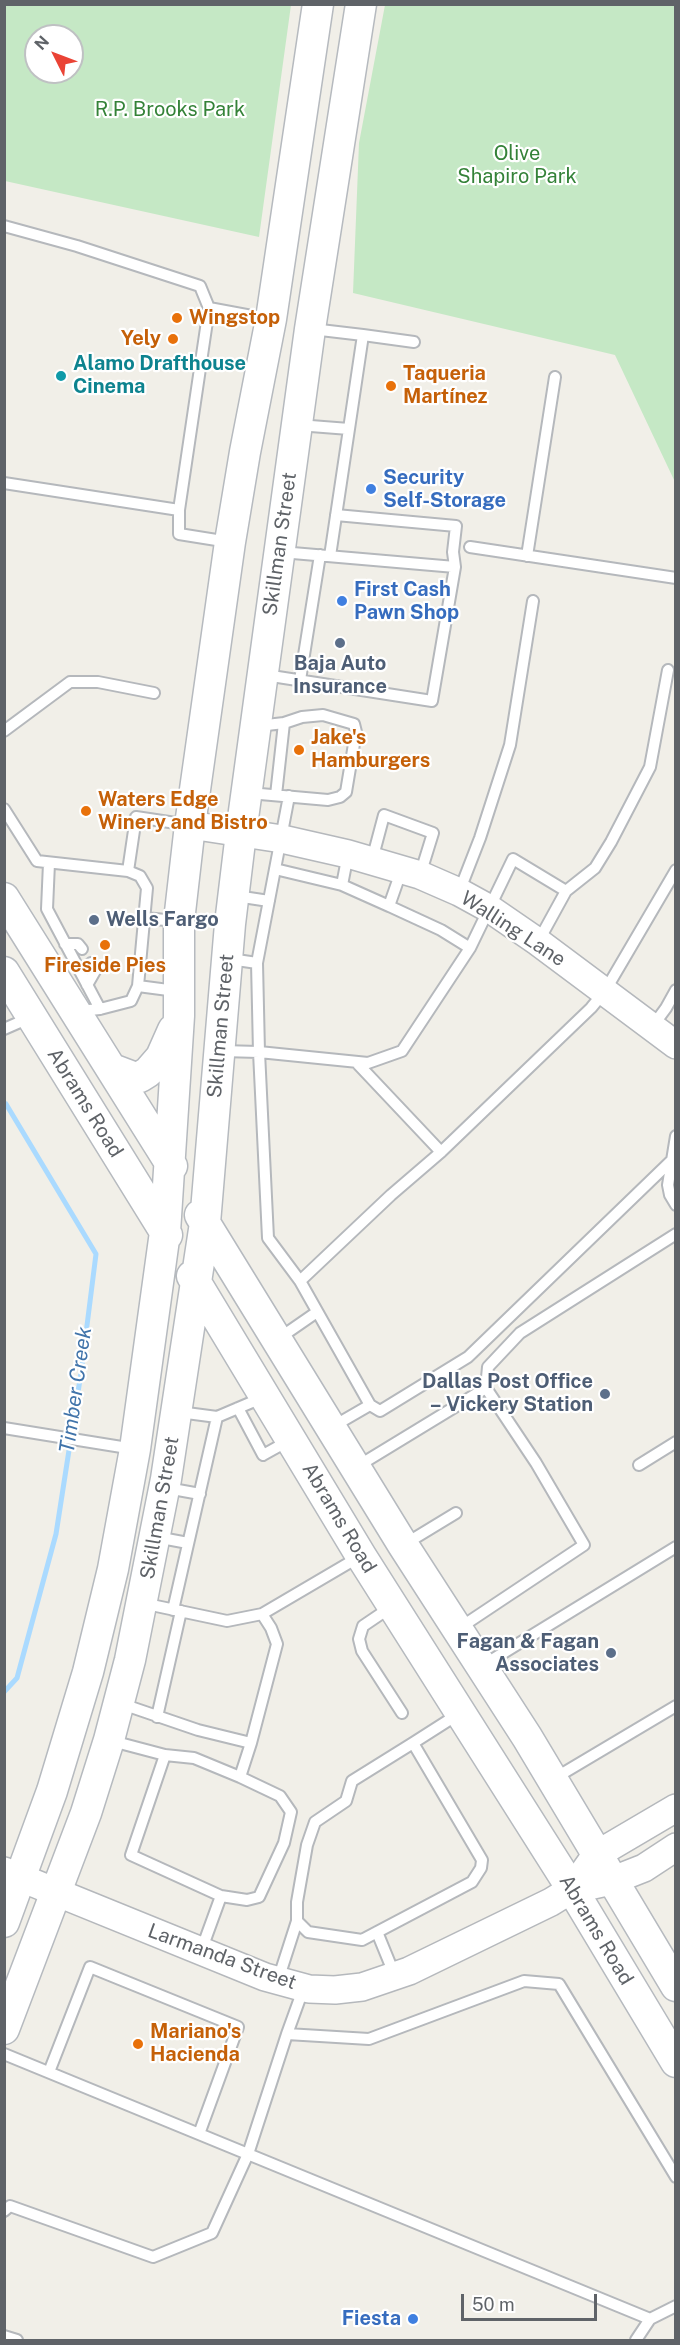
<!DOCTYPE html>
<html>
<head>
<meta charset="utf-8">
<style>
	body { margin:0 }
	#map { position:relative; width:680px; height:2345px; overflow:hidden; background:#f1efe8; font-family:"Public Sans",sans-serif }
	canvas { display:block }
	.frame { position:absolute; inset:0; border:6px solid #5f6368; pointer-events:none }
	.north { position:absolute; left:24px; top:24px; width:60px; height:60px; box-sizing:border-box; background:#fff; border:2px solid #bfc1c3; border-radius:50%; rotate:312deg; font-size:16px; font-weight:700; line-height:24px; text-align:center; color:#5f6368 }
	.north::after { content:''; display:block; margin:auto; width:21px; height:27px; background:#ea4335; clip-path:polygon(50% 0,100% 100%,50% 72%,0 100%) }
	.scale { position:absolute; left:461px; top:2294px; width:136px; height:27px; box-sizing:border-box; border:3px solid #5f6368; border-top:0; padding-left:8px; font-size:18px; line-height:21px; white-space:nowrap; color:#5f6368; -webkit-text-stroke:4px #fff; paint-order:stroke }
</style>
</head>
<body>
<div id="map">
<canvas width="680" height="2345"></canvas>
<div class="frame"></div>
<div class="north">N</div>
<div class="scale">50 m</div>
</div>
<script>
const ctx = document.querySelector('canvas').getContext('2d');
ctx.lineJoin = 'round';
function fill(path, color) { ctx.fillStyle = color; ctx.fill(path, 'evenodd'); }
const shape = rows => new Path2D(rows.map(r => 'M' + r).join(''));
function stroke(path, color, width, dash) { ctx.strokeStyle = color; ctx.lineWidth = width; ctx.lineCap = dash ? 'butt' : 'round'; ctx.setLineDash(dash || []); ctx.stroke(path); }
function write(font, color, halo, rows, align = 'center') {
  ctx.font = font + ' "Public Sans",sans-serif'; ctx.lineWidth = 4.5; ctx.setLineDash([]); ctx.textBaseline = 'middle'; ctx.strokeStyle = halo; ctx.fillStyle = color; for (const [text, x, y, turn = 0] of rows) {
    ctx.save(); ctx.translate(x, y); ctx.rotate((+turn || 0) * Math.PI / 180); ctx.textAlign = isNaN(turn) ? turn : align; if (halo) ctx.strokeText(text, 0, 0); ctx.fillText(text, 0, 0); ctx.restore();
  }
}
const green = shape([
	[5,4,291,5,259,237,5,181],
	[36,36,72,36,72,72,36,72],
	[385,5,675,5,675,482,615,355,353,293,359,143]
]);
const stream = shape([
	[4,1692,17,1678,56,1534,81,1373,96,1254,6,1104]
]);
const service = shape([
	[4,226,77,246,200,286,209,308],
	[312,329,363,335,349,429],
	[363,335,414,342],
	[298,425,349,429,330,556],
	[4,483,179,510],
	[336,515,456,526,453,552,455,567],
	[229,542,179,534,179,510,209,308,268,319],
	[470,547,676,578],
	[527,556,555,377],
	[265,675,432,701,455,567,281,552],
	[300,680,320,555],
	[258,726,284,723,276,795],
	[4,731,70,682,98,682,154,693],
	[249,793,328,800,340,797,346,792,356,732,354,724,323,715,302,717,284,723],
	[4,809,37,861,128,871,136,817,189,825],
	[372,860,384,815,433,833,420,875],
	[49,863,47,909,100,1009],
	[275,869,342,885,348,854],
	[342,885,389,906,402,869],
	[566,891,595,868,611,842,650,767,668,670],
	[459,892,480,838,510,745,533,601],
	[236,896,269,901],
	[389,906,441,930,470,948],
	[145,918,176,921],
	[65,944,78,944,82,949],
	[230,959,257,963,289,796],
	[257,963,259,1052,268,1238,300,1281,391,1195,441,1152,591,1008,605,991,676,870],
	[87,985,95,971,91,963],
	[138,986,176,991],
	[79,1011,100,1009,131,1001,138,986,147,888,140,876,128,871],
	[652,1027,666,1008,676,990],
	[4,1029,29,1018],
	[222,1051,259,1052,368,1063,402,1051,470,948,513,859,566,891,538,942],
	[356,1062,441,1152],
	[676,1136,668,1185,670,1195,676,1205],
	[300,1281,370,1405,380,1411,468,1357,672,1160],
	[278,1339,317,1312],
	[238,1408,263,1455,290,1440],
	[217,1417,264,1397],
	[332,1427,370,1405],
	[4,1428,134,1449],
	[639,1465,676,1442],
	[358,1466,486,1388],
	[167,1488,200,1494],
	[156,1537,188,1543],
	[405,1544,456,1513],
	[142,1603,227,1621,262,1614],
	[391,1607,363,1626,359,1639,362,1651,402,1713],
	[173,1610,217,1417,179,1412],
	[458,1629,584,1545,536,1463,486,1388,488,1367,520,1333,676,1234],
	[482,1666,676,1547],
	[122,1704,198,1730,251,1743,277,1644,271,1628,262,1614,359,1557],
	[157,1717,181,1611],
	[112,1741,165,1755,131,1855,221,1896,247,1900,259,1897,284,1843,291,1812,280,1796,240,1777,194,1758,165,1755],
	[413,1743,482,1860,481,1868,472,1882,362,1940,308,1932,297,1921,297,1902,307,1845,315,1822,346,1801,352,1781,413,1743,460,1713],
	[240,1777,251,1743],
	[555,1778,676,1706],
	[377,1932,395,1976],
	[201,1951,221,1896],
	[278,1980,297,1921],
	[304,1987,287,2034,369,2039,524,1981,559,1984,676,2177],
	[4,2054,650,2319,676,2306],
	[49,2072,90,1967,238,2027,199,2134],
	[4,2211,10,2206,153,2257,212,2233,248,2154,287,2034],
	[4,2336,17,2340],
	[636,2340,650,2319]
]);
const tertiary = shape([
	[190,825,282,839,348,854,420,875,459,892,490,909,538,942,676,1045],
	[4,1871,265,1977,309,1989,335,1990,362,1987,409,1971,551,1902,572,1889,596,1855,676,1808],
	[593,1885,611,1881,644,1868,676,1847]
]);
const secondary = shape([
	[4,898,172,1166],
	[4,972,167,1235],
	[112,1069,133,1077,140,1077,148,1072,161,1057,173,1030],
	[200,1215,403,1545,527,1737,676,1986],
	[192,1276,361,1556,572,1889,676,2062],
	[4,1922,52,1791,88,1672,113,1569,135,1449,165,1232,179,1016,179,921,190,825,230,542,245,452,271,319,318,4],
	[4,2029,86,1813,109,1740,130,1660,166,1479,205,1223,230,924,241,833,310,329,361,4]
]);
const markers = [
	[177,318,6,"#e8710a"],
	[173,339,6,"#e8710a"],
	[61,376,6,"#0f9aa8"],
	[391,386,6,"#e8710a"],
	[371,489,6,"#3f7fe0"],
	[342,601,6,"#3f7fe0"],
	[340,643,6,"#5c6f8a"],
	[299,750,6,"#e8710a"],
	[86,811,6,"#e8710a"],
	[94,920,6,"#5c6f8a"],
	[105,945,6,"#e8710a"],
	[605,1394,6,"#5c6f8a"],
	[611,1653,6,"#5c6f8a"],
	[138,2044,6,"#e8710a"],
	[413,2319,6,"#3f7fe0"]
];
const parkNames = [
	["R.P. Brooks Park",170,110],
	["Olive",517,154],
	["Shapiro Park",517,177]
];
const foodNames = [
	["Wingstop",189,318],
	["Yely",161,339,"right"],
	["Taqueria",403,374],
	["Martínez",403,397],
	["Jake's",311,738],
	["Hamburgers",311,761],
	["Waters Edge",98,800],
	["Winery and Bistro",98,823],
	["Fireside Pies",105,966,"center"],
	["Mariano's",150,2032],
	["Hacienda",150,2055]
];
const cultureNames = [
	["Alamo Drafthouse",73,364],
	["Cinema",73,387]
];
const shopNames = [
	["Security",383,478],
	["Self-Storage",383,501],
	["First Cash",354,590],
	["Pawn Shop",354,613],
	["Fiesta",401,2319,"right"]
];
const streetNames = [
	["Skillman Street",280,544,-82],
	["Walling Lane",513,929,33],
	["Skillman Street",221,1026,-85],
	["Abrams Road",85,1103,58],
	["Skillman Street",160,1508,-80],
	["Abrams Road",339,1518,59],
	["Abrams Road",596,1930,59],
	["Larmanda Street",222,1957,20]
];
const serviceNames = [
	["Baja Auto",340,664,"center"],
	["Insurance",340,687,"center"],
	["Wells Fargo",106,920,"left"],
	["Dallas Post Office",593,1382],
	["– Vickery Station",593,1405],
	["Fagan & Fagan",599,1642],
	["Associates",599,1665]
];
const waterNames = [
	["Timber Creek",76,1390,-82]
];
fill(green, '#c5e8c5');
stroke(stream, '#aadaff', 5);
stroke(service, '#b5b8bc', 14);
stroke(tertiary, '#b5b8bc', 30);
stroke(secondary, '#b6babf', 33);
stroke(service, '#fff', 10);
stroke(tertiary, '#fff', 27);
stroke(secondary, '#fff', 30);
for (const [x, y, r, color] of markers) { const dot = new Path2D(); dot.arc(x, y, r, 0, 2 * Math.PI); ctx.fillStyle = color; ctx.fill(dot); stroke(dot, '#fff', 2); }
write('20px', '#348238', '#fff', parkNames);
write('bold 20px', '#c56008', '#fff', foodNames, 'left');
write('bold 20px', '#0d838f', '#fff', cultureNames, 'left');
write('bold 20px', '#366cbe', '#fff', shopNames, 'left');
write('20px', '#5f6368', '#fff', streetNames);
write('bold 20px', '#4e5e75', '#fff', serviceNames, 'right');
write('italic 21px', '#4174aa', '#fff', waterNames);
</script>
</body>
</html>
